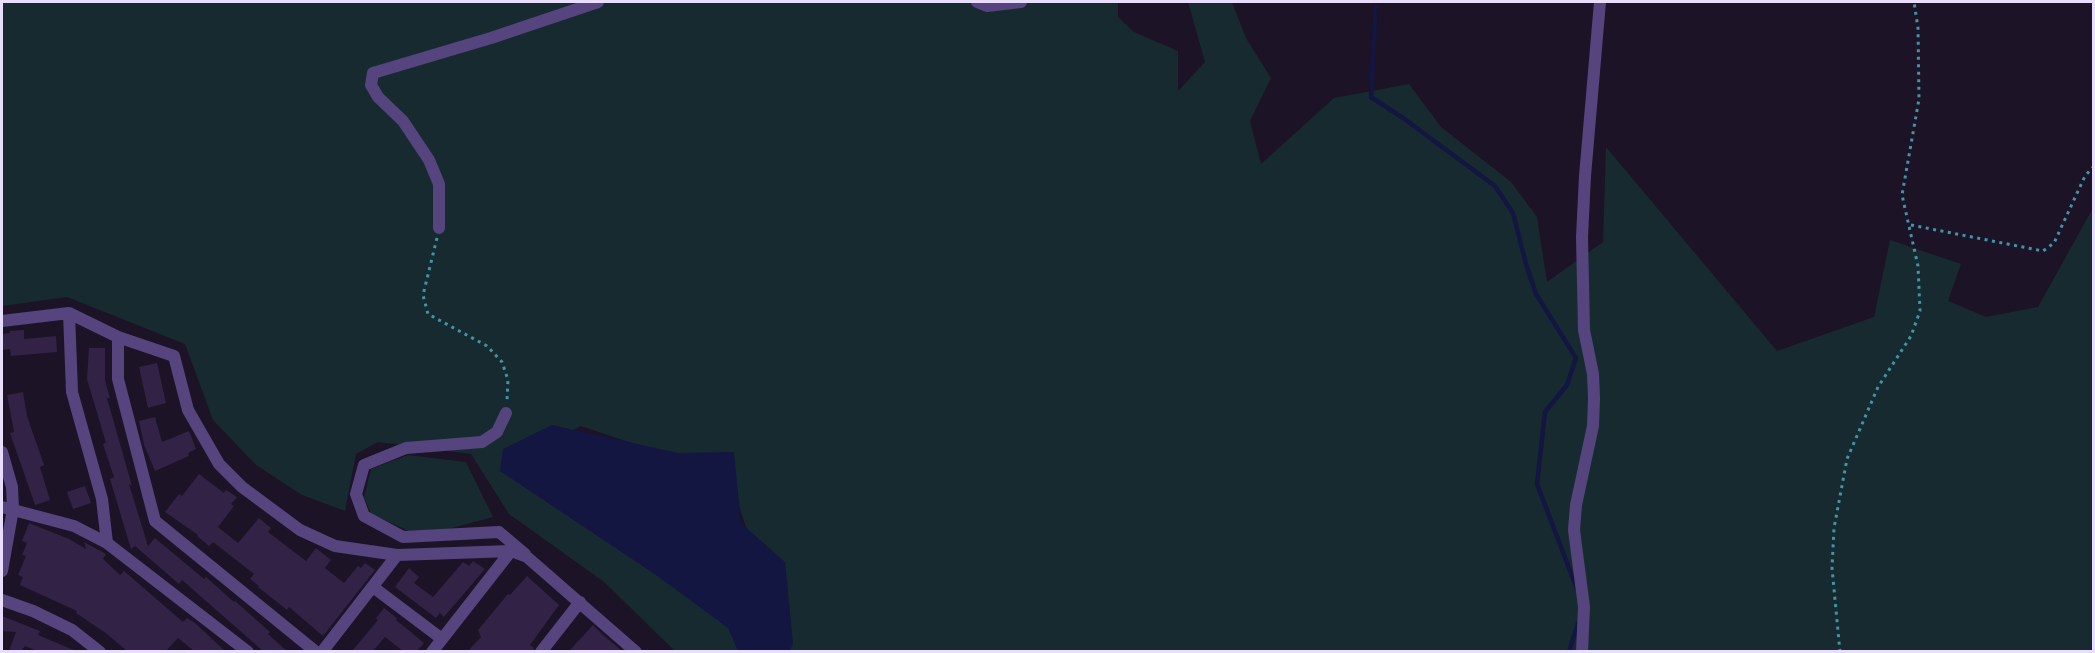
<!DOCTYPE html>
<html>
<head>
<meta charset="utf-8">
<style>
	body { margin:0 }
	#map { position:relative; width:2095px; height:653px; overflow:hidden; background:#1c1326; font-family:Montserrat,sans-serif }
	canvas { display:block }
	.frame { position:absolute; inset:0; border:3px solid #e8ddfb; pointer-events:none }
</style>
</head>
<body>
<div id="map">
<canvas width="2095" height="653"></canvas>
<div class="frame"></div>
</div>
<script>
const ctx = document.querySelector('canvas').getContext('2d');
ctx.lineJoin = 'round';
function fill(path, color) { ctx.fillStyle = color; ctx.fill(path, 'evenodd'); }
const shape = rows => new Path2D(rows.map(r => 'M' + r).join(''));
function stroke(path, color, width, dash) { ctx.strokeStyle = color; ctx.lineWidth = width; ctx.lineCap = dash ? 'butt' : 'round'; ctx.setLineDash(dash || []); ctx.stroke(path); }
const green = shape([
	[2,2,1118,2,1118,17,1134,32,1178,51,1178,91,1205,62,1188,2,1232,2,1246,38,1271,78,1250,121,1261,164,1334,98,1409,84,1441,127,1511,182,1537,217,1547,282,1603,242,1606,147,1777,351,1874,317,1890,240,1961,264,1948,301,1986,317,2038,307,2093,208,2093,651,675,651,604,582,509,514,471,454,378,442,356,454,345,511,302,495,256,465,213,420,185,344,67,297,2,306],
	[581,426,729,476,761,572,508,463],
	[408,455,466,462,493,517,448,529,409,531,371,514,364,497,371,469]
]);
const water = shape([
	[552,425,678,453,734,452,741,523,785,562,793,643,790,651,738,651,728,628,656,575,500,471,503,449]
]);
const stream = shape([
	[1376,2,1371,97,1403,118,1495,186,1513,213,1526,264,1536,294,1576,358,1567,385,1545,412,1537,484,1577,589],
	[1569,652,1578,623]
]);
const building = shape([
	[24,330,24,339,56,336,57,352,11,356,10,349,2,350,2,334,10,333,9,331],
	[89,348,105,348,105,380,110,398,107,398,132,486,129,484,148,546,155,538,204,579,206,577,234,602,235,601,270,632,268,634,287,651,263,651,182,580,179,584,135,546,131,549,110,479,114,477,103,444,106,443,87,379],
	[157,363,166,403,148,408,139,367],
	[23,392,27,416,44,465,40,467,50,500,35,505,10,433,14,432,7,395],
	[155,417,162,442,189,431,196,449,188,453,189,456,155,471,144,445,139,421],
	[199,474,224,493,226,490,237,497,231,504,234,506,218,527,238,543,259,518,271,528,268,532,306,561,316,548,331,560,325,568,344,583,358,566,361,568,365,563,375,570,323,636,289,607,287,610,258,587,259,586,250,579,254,574,213,542,209,546,197,536,198,535,165,512,179,494,182,496],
	[85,486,91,503,73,509,67,492],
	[29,523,69,539,86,549,84,542,106,554,103,559,120,575,124,571,183,622,187,618,195,623,225,651,194,651,178,638,166,651,127,651,107,634,76,613,77,611,20,585,23,577,18,575,26,556,22,555,27,543,22,541],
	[473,561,485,569,444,617,440,613,436,618,395,587,409,568,419,577,414,583,433,597,463,562,469,566],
	[527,576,559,605,530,645,534,648,533,651,468,651,481,637,478,630,508,594,510,595],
	[384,608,397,618,396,620,424,643,417,651,403,651,385,637,373,651,352,651,378,620,376,618],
	[2,616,40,631,38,635,76,651,37,651,25,646,21,651,9,651,16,632,2,631],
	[593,625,602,634,622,651,569,651]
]);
const path = shape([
	[1911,225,2043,251,2054,243,2085,176,2094,166],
	[437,238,423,295,428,314,487,346,502,362,508,380,507,400],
	[1840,652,1832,568,1834,528,1847,459,1878,387,1911,336,1920,311,1918,266,1902,195,1919,99,1918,28,1914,2]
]);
const minor = shape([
	[977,2,987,6,1021,2],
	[439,228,439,184,429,160,403,121,378,97,371,85,373,73,491,38,598,2],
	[69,313,72,392,102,499,107,543],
	[2,321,69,313,118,337,174,356,188,410,219,464,242,487,300,530,335,546,397,555,511,551,527,557,636,652],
	[118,337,118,379,155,521,316,652],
	[506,413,497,432,482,442,406,448,364,465,356,494,364,516,403,537,499,532,525,554],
	[2,452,12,487,13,509,2,571],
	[2,507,74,526,107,543,248,652],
	[373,587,442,639],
	[2,600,33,611,72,630,100,652],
	[322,652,397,555],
	[432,652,511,551],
	[541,652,580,602],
	[1582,652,1584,607,1574,530,1576,505,1593,426,1594,398,1593,374,1584,330,1582,237,1585,176,1600,2]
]);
fill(green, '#172a30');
fill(water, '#121641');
stroke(stream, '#121641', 4.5);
fill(building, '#322245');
stroke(path, '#4095ab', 3, [3, 4.5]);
stroke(minor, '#56447f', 12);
</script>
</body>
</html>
